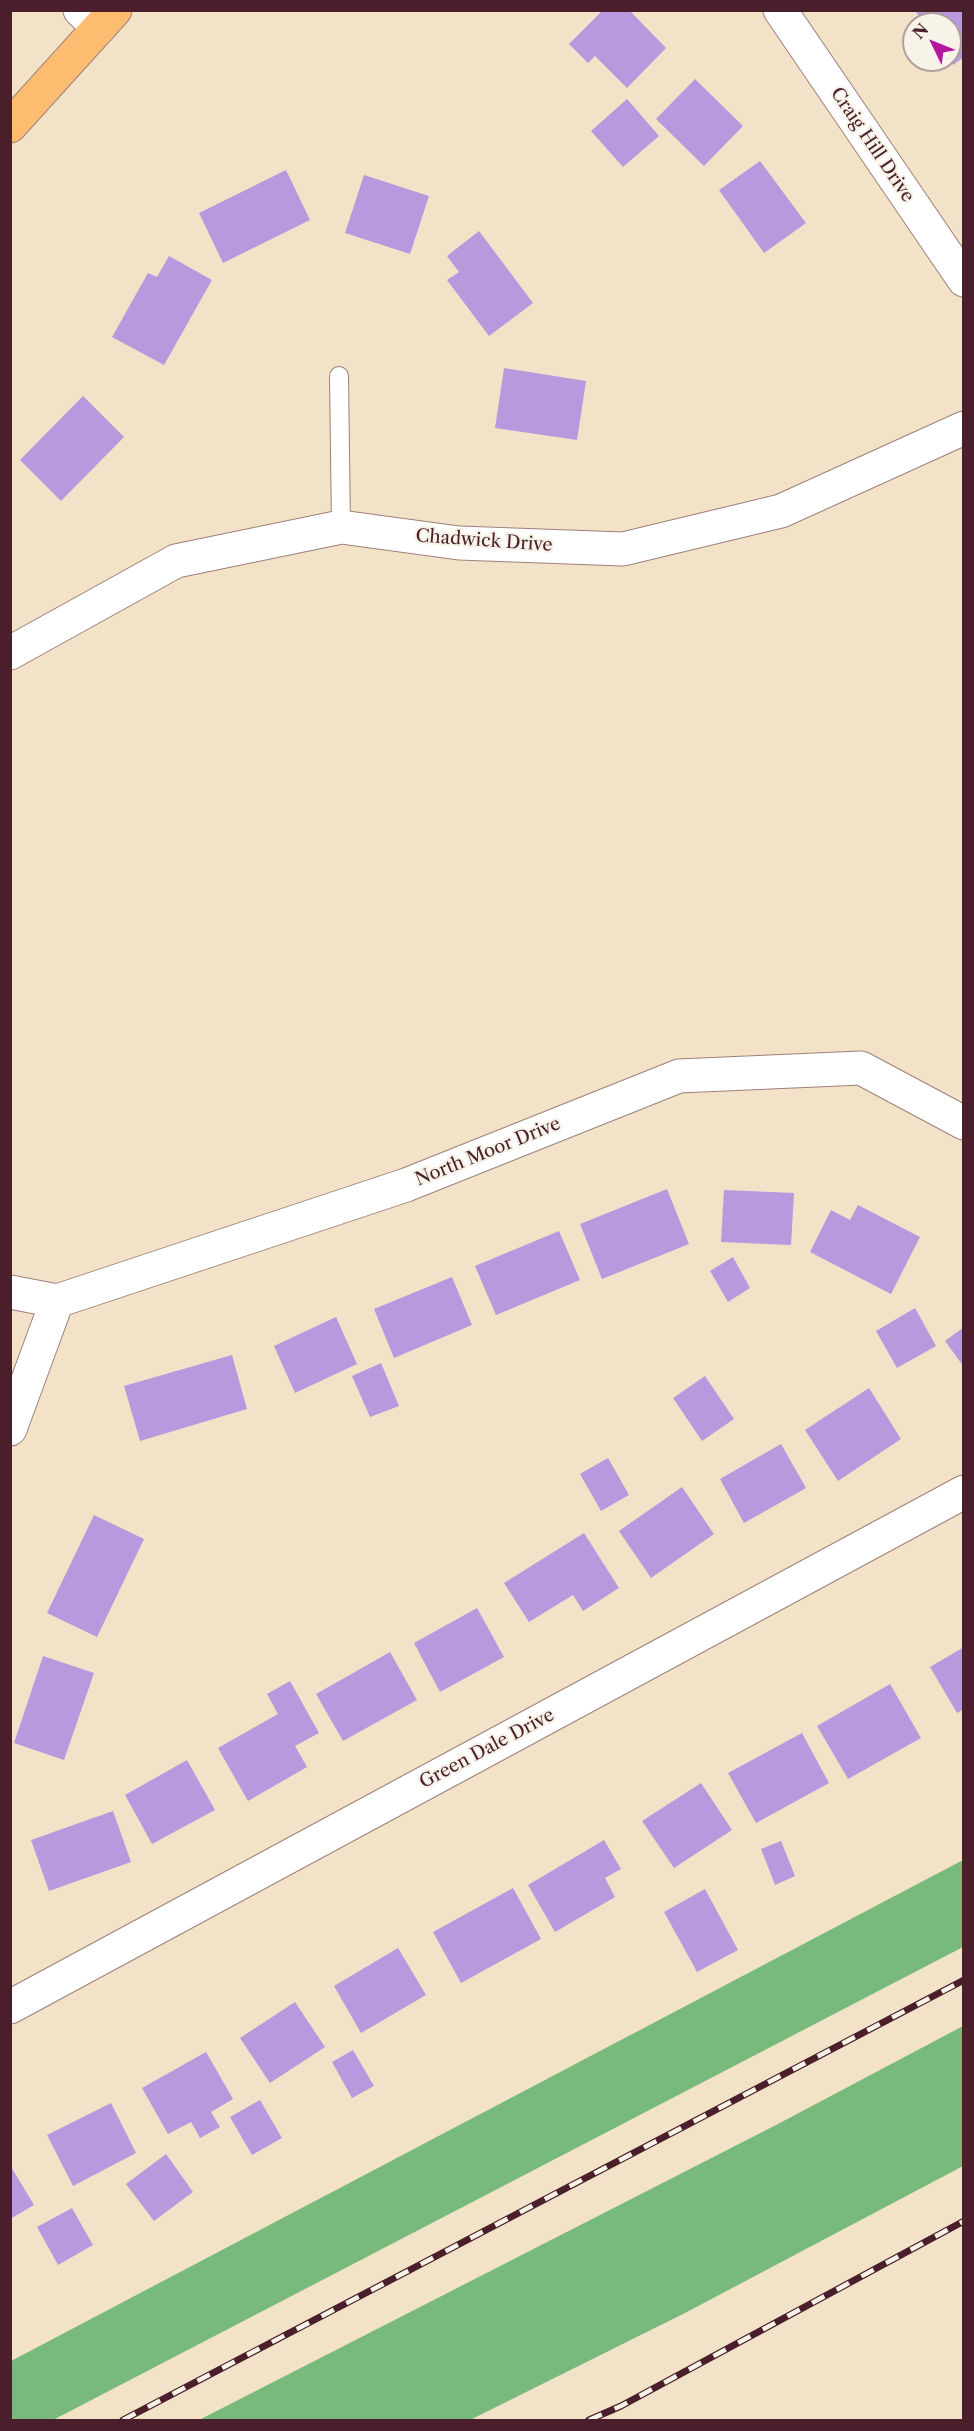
<!DOCTYPE html>
<html>
<head>
<meta charset="utf-8">
<style>
	body { margin:0 }
	#map { position:relative; width:974px; height:2431px; overflow:hidden; background:#f2e2c8; font-family:"Libre Caslon Text",serif }
	canvas { display:block }
	.frame { position:absolute; inset:0; border:12px solid #4a1f2b; pointer-events:none }
	.north { position:absolute; left:902px; top:12px; width:60px; height:60px; box-sizing:border-box; background:#f7f3e8; border:2px solid #b29e9c; border-radius:50%; rotate:313deg; font-size:16px; font-weight:700; line-height:24px; text-align:center; color:#4a1f2b }
	.north::after { content:''; display:block; margin:auto; width:21px; height:27px; background:#b5179e; clip-path:polygon(50% 0,100% 100%,50% 72%,0 100%) }
</style>
</head>
<body>
<div id="map">
<canvas width="974" height="2431"></canvas>
<div class="frame"></div>
<div class="north">N</div>
</div>
<script>
const ctx = document.querySelector('canvas').getContext('2d');
ctx.lineJoin = 'round';
function fill(path, color) { ctx.fillStyle = color; ctx.fill(path, 'evenodd'); }
const shape = rows => new Path2D(rows.map(r => 'M' + r).join(''));
function stroke(path, color, width, dash) { ctx.strokeStyle = color; ctx.lineWidth = width; ctx.lineCap = dash ? 'butt' : 'round'; ctx.setLineDash(dash || []); ctx.stroke(path); }
function write(font, color, halo, rows, align = 'center') {
  ctx.font = font + ' "Libre Caslon Text",serif'; ctx.lineWidth = 4.5; ctx.setLineDash([]); ctx.textBaseline = 'middle'; ctx.strokeStyle = halo; ctx.fillStyle = color; for (const [text, x, y, turn = 0] of rows) {
    ctx.save(); ctx.translate(x, y); ctx.rotate((+turn || 0) * Math.PI / 180); ctx.textAlign = isNaN(turn) ? turn : align; if (halo) ctx.strokeText(text, 0, 0); ctx.fillText(text, 0, 0); ctx.restore();
  }
}
const forest = shape([
	[963,1860,963,1947,53,2420,11,2420,11,2361],
	[963,2026,963,2166,683,2314,470,2420,199,2420,776,2125]
]);
const building = shape([
	[603,10,629,10,666,48,627,88,595,56,588,63,569,44],
	[915,10,964,10,964,57,953,65,950,60,950,24,924,24],
	[695,79,743,126,704,166,656,119],
	[627,99,659,136,623,167,591,131],
	[760,161,806,223,764,253,719,190],
	[286,170,310,220,223,263,199,213],
	[364,175,429,196,410,254,345,233],
	[479,231,533,303,489,336,447,280,459,272,447,256],
	[169,256,212,280,164,365,112,337,148,273,157,277],
	[504,368,586,381,577,440,495,428],
	[83,396,124,437,61,501,20,460],
	[667,1189,689,1244,602,1279,580,1224],
	[724,1190,794,1193,791,1245,721,1242],
	[858,1205,920,1237,891,1294,810,1252,831,1210,850,1220],
	[559,1231,580,1280,496,1315,475,1266],
	[733,1257,750,1288,728,1302,710,1271],
	[452,1277,472,1325,394,1358,374,1309],
	[915,1308,936,1346,897,1368,876,1331],
	[336,1317,357,1364,295,1393,274,1346],
	[964,1327,964,1367,945,1341],
	[232,1355,247,1409,140,1441,124,1386],
	[381,1363,399,1406,370,1417,352,1376],
	[705,1376,734,1419,702,1441,673,1398],
	[869,1388,901,1439,838,1481,805,1430],
	[781,1444,806,1488,744,1523,720,1479],
	[608,1458,629,1495,601,1511,580,1474],
	[682,1487,714,1534,651,1578,619,1531],
	[94,1515,144,1539,97,1637,47,1613],
	[584,1533,619,1588,583,1611,573,1595,529,1622,504,1583],
	[477,1608,504,1657,440,1692,414,1643],
	[964,1647,964,1709,957,1713,930,1667],
	[390,1652,417,1700,343,1741,316,1694],
	[43,1656,94,1673,64,1760,14,1743],
	[290,1681,319,1733,295,1746,307,1767,248,1801,218,1748,278,1714,267,1694],
	[890,1684,921,1738,848,1779,817,1726],
	[802,1733,829,1783,756,1823,728,1773],
	[187,1760,215,1810,152,1844,125,1795],
	[701,1783,732,1830,674,1868,642,1821],
	[113,1811,131,1862,49,1891,31,1840],
	[604,1840,621,1869,605,1878,615,1897,555,1932,528,1885],
	[781,1841,795,1876,775,1885,761,1849],
	[513,1888,541,1939,461,1983,433,1932],
	[705,1889,738,1950,697,1972,664,1912],
	[398,1948,426,1995,361,2033,334,1986],
	[295,2002,325,2047,270,2083,240,2038],
	[353,2050,374,2086,352,2098,332,2062],
	[206,2052,233,2099,211,2112,220,2127,200,2138,191,2122,168,2134,142,2088],
	[260,2100,282,2138,252,2155,230,2117],
	[111,2103,136,2153,73,2186,47,2135],
	[166,2154,193,2192,154,2221,126,2184],
	[10,2165,34,2205,10,2219],
	[72,2208,93,2245,58,2265,37,2227]
]);
const lane = shape([
	[339,376,341,527]
]);
const street = shape([
	[80,10,99,28],
	[780,10,964,280],
	[10,653,176,561,341,527,459,543,623,549,781,511,964,428],
	[10,1292,57,1301,406,1185,679,1076,861,1068,964,1123],
	[10,1429,57,1301],
	[10,2007,964,1492]
]);
const primary = shape([
	[10,126,115,10]
]);
const rail = shape([
	[123,2420,964,1980],
	[589,2420,621,2406,964,2221]
]);
const streetNames = [
	["Craig Hill Drive",872,145,56],
	["Chadwick Drive",484,541,4],
	["North Moor Drive",488,1152,-22],
	["Green Dale Drive",487,1749,-28]
];
fill(forest, '#78ba7c');
fill(building, '#b899de');
stroke(lane, '#9e807a', 20);
stroke(street, '#9e807a', 35);
stroke(primary, '#9e807a', 35);
stroke(lane, '#fff', 18);
stroke(street, '#fff', 33);
stroke(primary, '#febc70', 33);
stroke(rail, '#4a1f2b', 7);
stroke(rail, '#f7f3e8', 4.5, [14]);
write('18px', '#4a1f2b', '#f7f3e8', streetNames);
</script>
</body>
</html>
